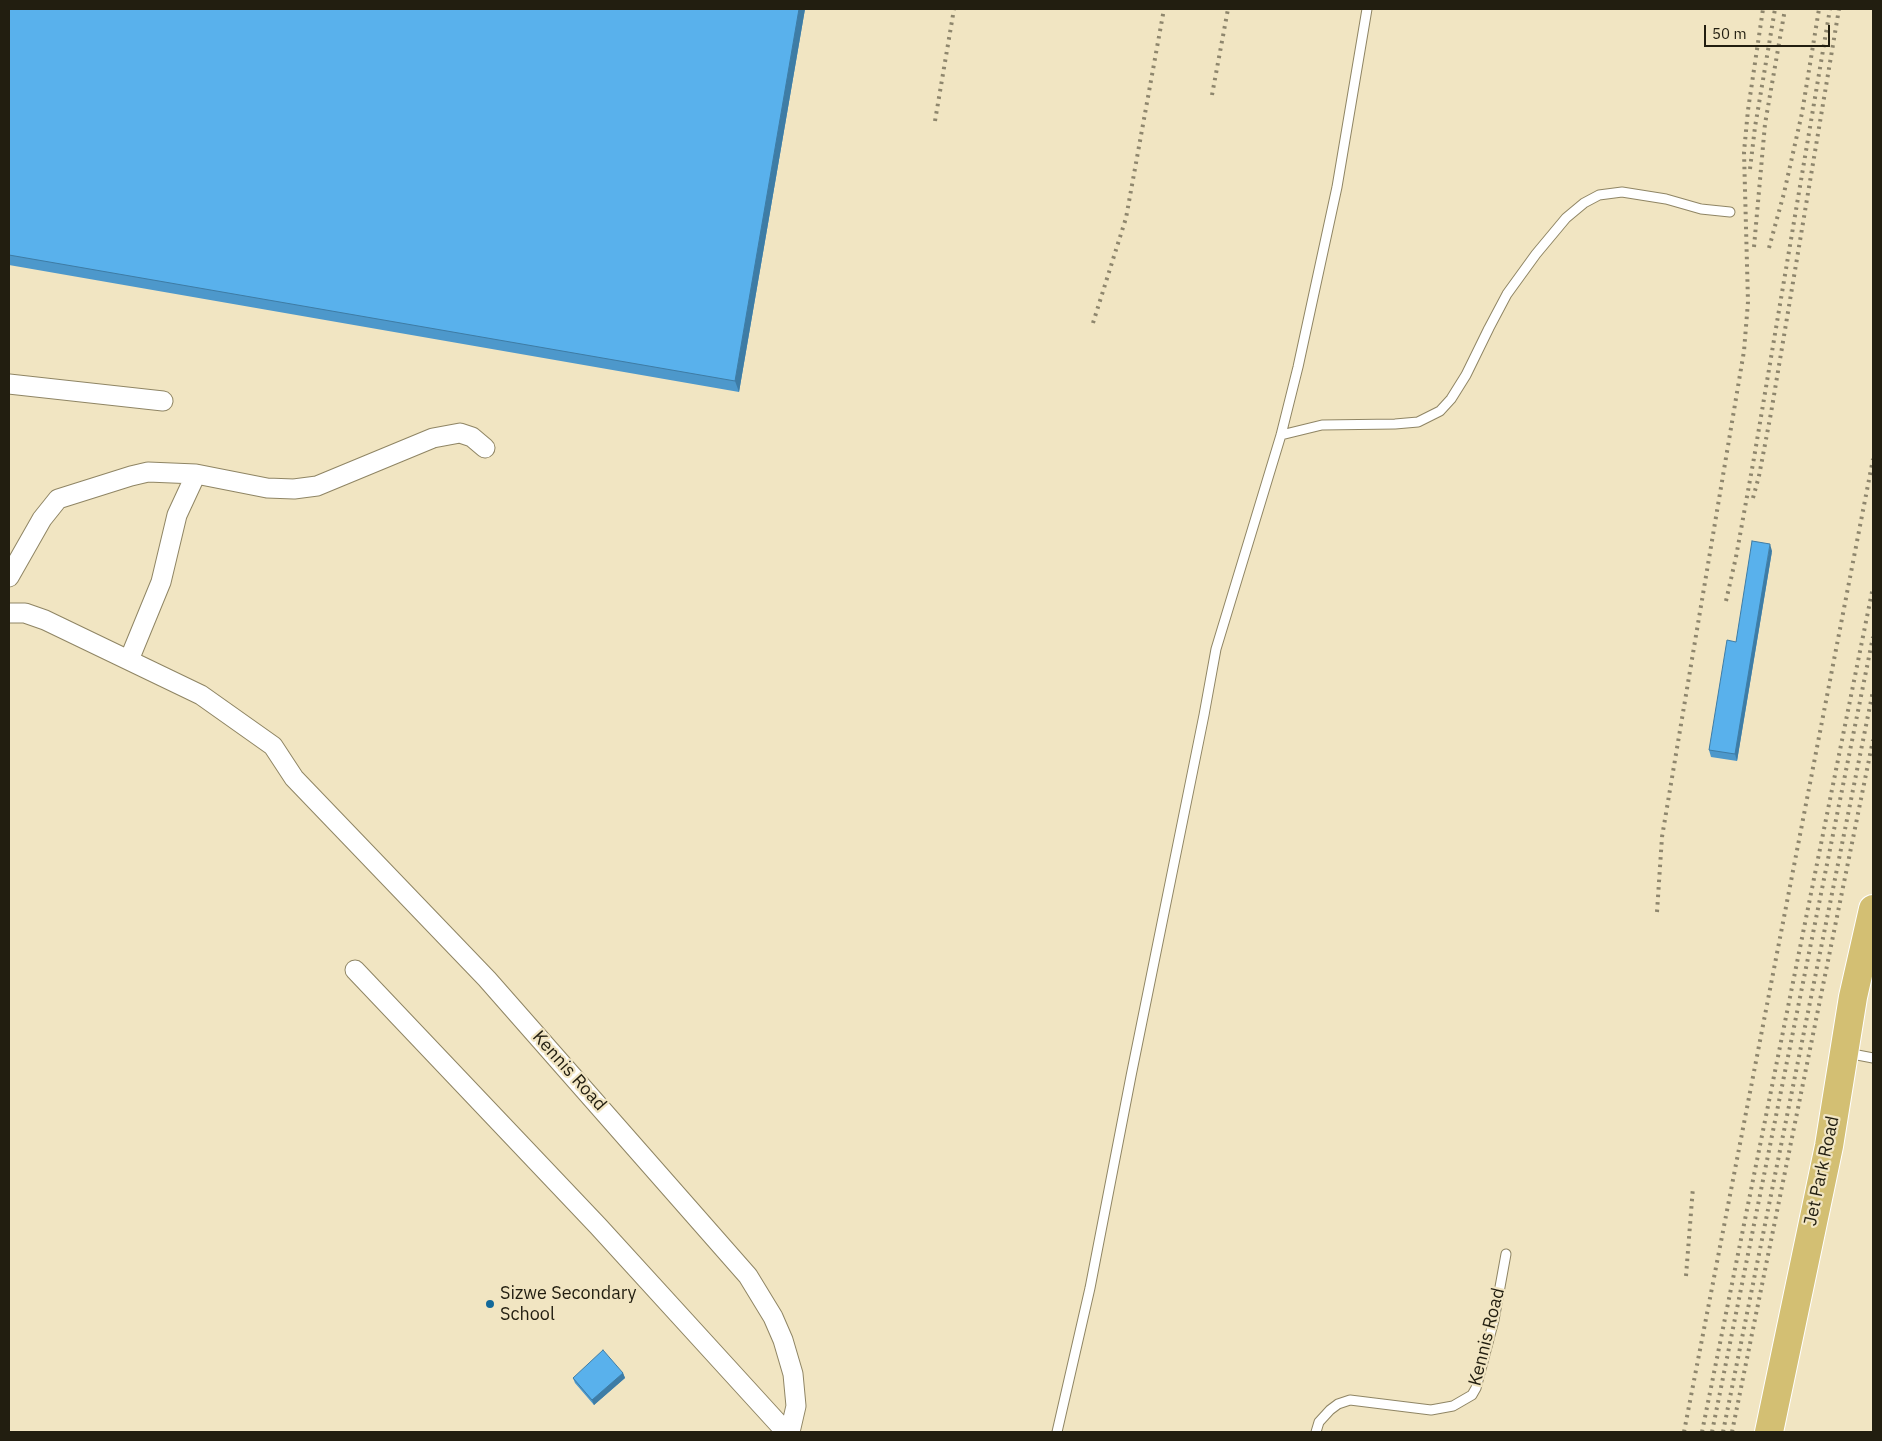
<!DOCTYPE html>
<html>
<head>
<meta charset="utf-8">
<style>
	body { margin:0 }
	#map { position:relative; width:1882px; height:1441px; overflow:hidden; background:#f1e5c2; font-family:"IBM Plex Sans",sans-serif }
	canvas { display:block }
	.frame { position:absolute; inset:0; border:10px solid #221e10; pointer-events:none }
	.scale { position:absolute; left:1704px; top:25px; width:126px; height:22px; box-sizing:border-box; border:2px solid #221e10; border-top:0; padding-left:6px; font-size:15px; line-height:18px; white-space:nowrap; color:#221e10; -webkit-text-stroke:4px #f1e5c2; paint-order:stroke }
</style>
</head>
<body>
<div id="map">
<canvas width="1882" height="1441"></canvas>
<div class="frame"></div>
<div class="scale">50 m</div>
</div>
<script>
const ctx = document.querySelector('canvas').getContext('2d');
ctx.lineJoin = 'round';
const shape = rows => new Path2D(rows.map(r => 'M' + r).join(''));
function stroke(path, color, width, dash) { ctx.strokeStyle = color; ctx.lineWidth = width; ctx.lineCap = dash ? 'butt' : 'round'; ctx.setLineDash(dash || []); ctx.stroke(path); }
function fill(path, color) { ctx.fillStyle = color; ctx.fill(path, 'evenodd'); }
function write(font, color, halo, rows, align = 'center') {
  ctx.font = font + ' "IBM Plex Sans",sans-serif'; ctx.lineWidth = 4.5; ctx.setLineDash([]); ctx.textBaseline = 'middle'; ctx.strokeStyle = halo; ctx.fillStyle = color; for (const [text, x, y, turn = 0] of rows) {
    ctx.save(); ctx.translate(x, y); ctx.rotate((+turn || 0) * Math.PI / 180); ctx.textAlign = isNaN(turn) ? turn : align; if (halo) ctx.strokeText(text, 0, 0); ctx.fillText(text, 0, 0); ctx.restore();
  }
}
const service = shape([
	[1281,435,1322,425,1395,424,1418,422,1440,411,1451,399,1466,375,1489,328,1507,294,1536,254,1566,218,1584,203,1599,195,1622,192,1666,199,1701,209,1730,212],
	[1847,1053,1873,1058],
	[1057,1432,1090,1288,1131,1076,1204,715,1216,649,1281,435,1298,367,1337,187,1367,9],
	[1316,1432,1319,1422,1330,1410,1338,1404,1350,1400,1431,1410,1453,1406,1472,1395,1476,1388,1494,1320,1506,1254]
]);
const minor = shape([
	[9,384,163,401],
	[9,577,42,519,58,499,131,476,148,472,196,474,267,488,294,489,317,486,433,438,460,433,472,437,485,448],
	[9,613,25,613,45,620,201,695,273,746,294,778,487,979,748,1276,773,1317,783,1340,793,1374,796,1406,790,1432],
	[129,660,161,582,177,515,196,474],
	[355,970,598,1226,786,1432]
]);
const primary = shape([
	[1769,1432,1829,1146,1853,997,1873,909]
]);
const rail = shape([
	[1212,95,1228,9],
	[935,121,954,9],
	[1750,169,1755,127,1775,9],
	[1754,247,1765,124,1785,9],
	[1769,248,1784,193,1802,113,1819,9],
	[1093,323,1126,218,1164,9],
	[1753,498,1759,476,1771,413,1839,9],
	[1726,601,1736,557,1754,458,1830,9],
	[1657,912,1662,837,1744,351,1748,302,1744,152,1748,110,1763,9],
	[1686,1276,1693,1187],
	[1684,1432,1873,459],
	[1702,1432,1873,587],
	[1712,1432,1873,637],
	[1723,1432,1873,691],
	[1732,1432,1873,740]
]);
const wall = shape([
	[9,9,805,9,739,392,9,265],
	[1772,551,1737,761,1711,757,1709,750,1736,642],
	[623,1373,625,1378,594,1405,575,1383,573,1378]
]);
const shadedWall = shape([
	[799,9,805,9,739,392,735,381],
	[1770,544,1772,551,1737,761,1735,754],
	[623,1373,625,1378,594,1405,592,1400]
]);
const building = shape([
	[9,9,799,9,735,381,9,255,9,9],
	[1752,541,1770,544,1735,754,1709,750,1727,640,1736,642,1752,541],
	[603,1350,623,1373,592,1400,573,1378,603,1350]
]);
const markers = [
	[490,1304,5,"#13699a"]
];
const streetNames = [
	["Kennis Road",569,1071,48],
	["Jet Park Road",1822,1171,-78],
	["Kennis Road",1487,1337,-76]
];
const poiNames = [
	["Sizwe Secondary",500,1294],
	["School",500,1315]
];
stroke(service, '#8f8564', 11);
stroke(minor, '#8f8564', 21);
stroke(primary, '#fff', 30);
stroke(service, '#fff', 9);
stroke(minor, '#fff', 19);
stroke(primary, '#d3bf73', 28);
stroke(rail, '#8e866d', 4, [2.5, 5]);
fill(wall, '#4d98cb');
fill(shadedWall, '#3e7ca5');
fill(building, '#59b1ec');
stroke(building, '#3e7ca5', 1);
for (const [x, y, r, color] of markers) { const dot = new Path2D(); dot.arc(x, y, r, 0, 2 * Math.PI); ctx.fillStyle = color; ctx.fill(dot); stroke(dot, '#f1e5c2', 2); }
write('18px', '#221e10', '#f1e5c2', streetNames);
write('18px', '#221e10', '#f1e5c2', poiNames, 'left');
</script>
</body>
</html>
